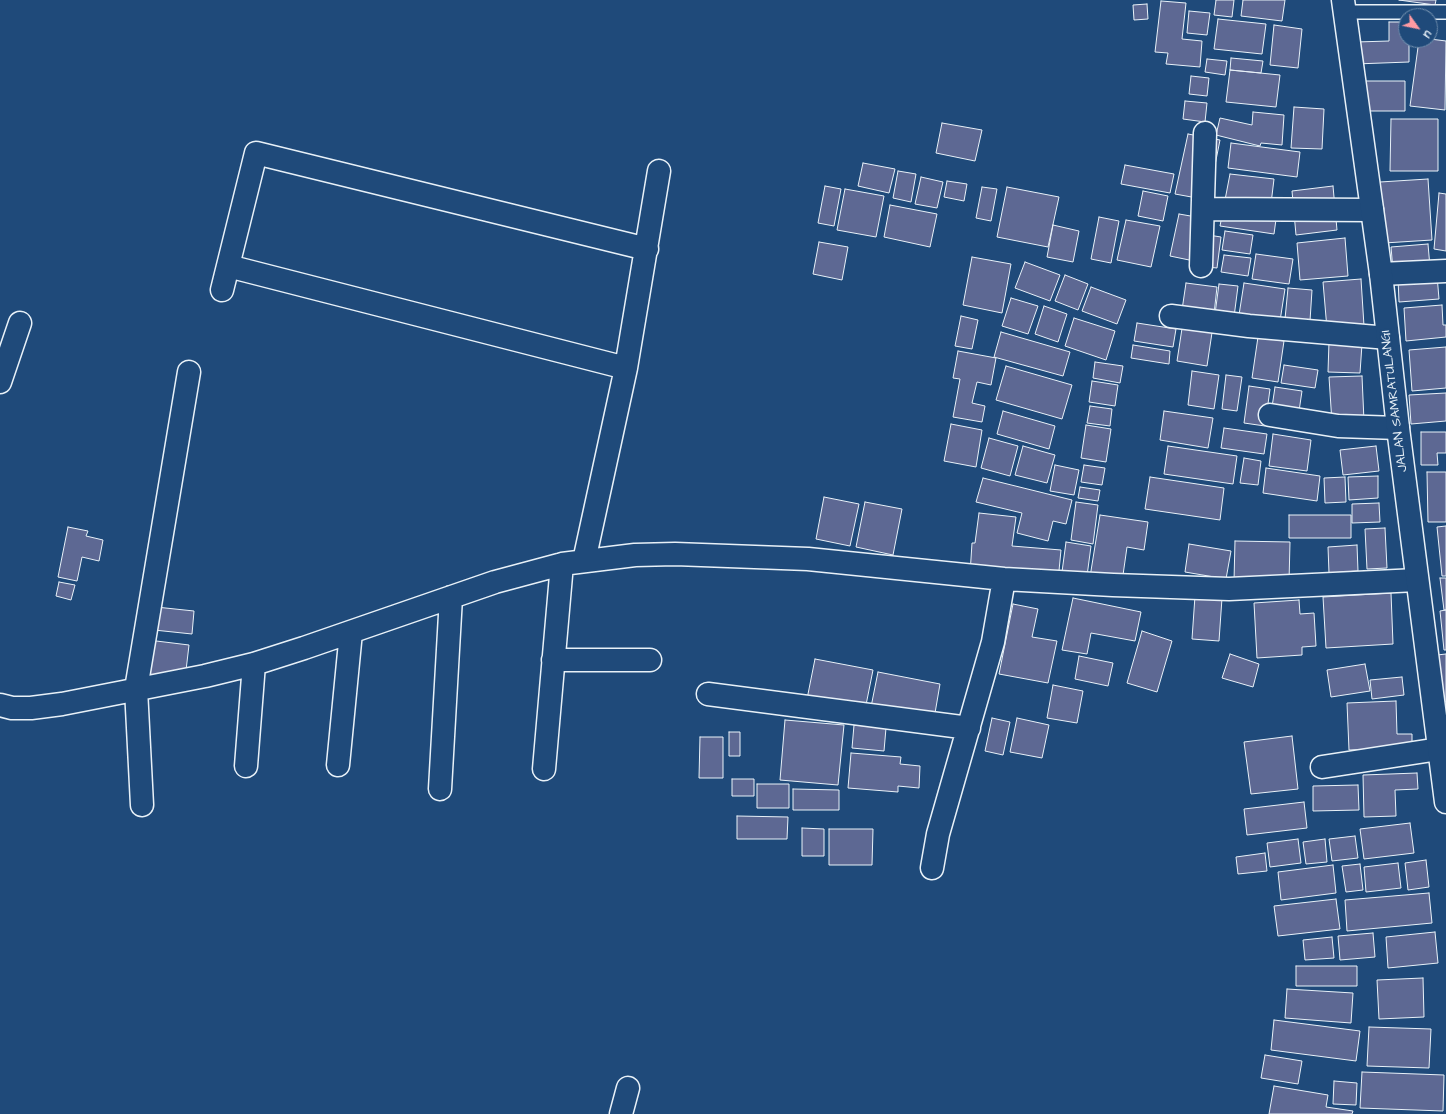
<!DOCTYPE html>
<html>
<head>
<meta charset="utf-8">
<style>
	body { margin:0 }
	#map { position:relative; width:1446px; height:1114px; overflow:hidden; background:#1f4a7a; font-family:"Architects Daughter",sans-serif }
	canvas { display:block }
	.north { position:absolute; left:1398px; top:8px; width:40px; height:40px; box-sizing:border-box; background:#1f4a7a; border:1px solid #6f8dac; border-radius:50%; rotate:123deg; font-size:11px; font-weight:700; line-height:16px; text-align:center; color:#e8f1f8 }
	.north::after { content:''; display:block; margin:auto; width:14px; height:18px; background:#ff9aa2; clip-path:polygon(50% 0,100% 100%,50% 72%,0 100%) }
</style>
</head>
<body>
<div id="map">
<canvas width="1446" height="1114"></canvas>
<div class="north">U</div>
</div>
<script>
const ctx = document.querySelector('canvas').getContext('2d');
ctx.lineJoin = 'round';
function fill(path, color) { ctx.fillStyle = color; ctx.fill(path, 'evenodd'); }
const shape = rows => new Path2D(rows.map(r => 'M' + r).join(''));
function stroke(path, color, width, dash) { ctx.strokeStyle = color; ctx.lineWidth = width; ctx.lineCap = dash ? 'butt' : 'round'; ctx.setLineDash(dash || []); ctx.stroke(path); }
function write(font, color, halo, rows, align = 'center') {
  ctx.font = font + ' "Architects Daughter",sans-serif'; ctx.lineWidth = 4; ctx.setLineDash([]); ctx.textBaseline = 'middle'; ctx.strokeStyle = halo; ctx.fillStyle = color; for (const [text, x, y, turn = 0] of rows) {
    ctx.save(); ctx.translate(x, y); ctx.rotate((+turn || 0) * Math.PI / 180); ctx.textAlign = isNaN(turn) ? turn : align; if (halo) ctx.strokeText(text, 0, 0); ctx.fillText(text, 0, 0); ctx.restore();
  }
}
const building = shape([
	[1216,0,1234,0,1232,17,1214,15,1216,0],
	[1243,0,1285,0,1282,21,1241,16,1243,0],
	[1399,0,1436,0,1435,5,1399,0],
	[1161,1,1186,3,1182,39,1202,41,1200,67,1166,64,1168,53,1155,52,1161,1],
	[1147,4,1148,19,1134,20,1133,5,1147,4],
	[1189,11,1210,13,1207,35,1187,33,1189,11],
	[1218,19,1266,24,1262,54,1214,49,1218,19],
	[1389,22,1406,22,1406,40,1409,40,1409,62,1355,64,1356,42,1389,41,1389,22],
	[1274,25,1302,29,1298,68,1270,65,1274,25],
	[1430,39,1446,41,1445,110,1410,106,1419,40,1430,39],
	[1231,58,1263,61,1261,73,1230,70,1231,58],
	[1207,59,1227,61,1225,75,1205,72,1207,59],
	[1230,70,1280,75,1276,107,1226,102,1230,70],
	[1191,76,1209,78,1207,96,1189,94,1191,76],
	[1364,81,1405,81,1405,111,1364,111,1364,81],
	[1185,101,1207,103,1205,122,1183,119,1185,101],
	[1294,107,1324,109,1322,149,1291,148,1294,107],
	[1253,112,1284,115,1282,145,1261,143,1260,146,1216,135,1220,118,1252,125,1253,112],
	[1391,119,1438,119,1438,171,1390,171,1391,119],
	[942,123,982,130,975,161,936,153,942,123],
	[1188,134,1220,140,1208,200,1175,194,1188,134],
	[1231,143,1300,152,1297,177,1228,168,1231,143],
	[863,163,895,169,889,193,858,186,863,163],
	[1125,165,1174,174,1170,193,1121,184,1125,165],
	[898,171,916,174,911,202,893,198,898,171],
	[1230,174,1274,179,1270,212,1277,212,1274,234,1220,226,1230,174],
	[921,177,943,182,937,208,915,204,921,177],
	[1428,179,1432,240,1384,243,1380,182,1428,179],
	[947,181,967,184,964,201,944,197,947,181],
	[825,186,841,189,834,226,818,223,825,186],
	[1333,186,1337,230,1296,235,1292,191,1333,186],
	[982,187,997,189,991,221,976,218,982,187],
	[1007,187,1059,197,1048,247,997,237,1007,187],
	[845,189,884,196,876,237,837,230,845,189],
	[1143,191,1168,196,1163,221,1138,216,1143,191],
	[1439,193,1446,194,1446,251,1434,249,1439,193],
	[890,205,937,214,930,247,884,237,890,205],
	[1179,214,1202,218,1194,261,1170,256,1179,214],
	[1099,217,1119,221,1111,263,1091,259,1099,217],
	[1126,220,1160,226,1151,267,1117,260,1126,220],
	[1053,225,1079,231,1073,262,1047,257,1053,225],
	[1225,231,1253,235,1250,254,1222,250,1225,231],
	[1202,234,1221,237,1217,268,1198,266,1202,234],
	[1345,238,1348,276,1300,280,1297,243,1345,238],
	[819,242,848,247,842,280,813,274,819,242],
	[1428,244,1430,267,1393,270,1391,247,1428,244],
	[1256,254,1293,259,1289,284,1252,279,1256,254],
	[1224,255,1251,258,1248,276,1221,272,1224,255],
	[972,257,1011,264,1002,313,963,305,972,257],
	[1025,262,1060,275,1050,301,1015,288,1025,262],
	[1065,275,1088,284,1078,310,1055,301,1065,275],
	[1437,275,1439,299,1399,302,1398,278,1437,275],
	[1361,279,1364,326,1327,329,1323,282,1361,279],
	[1186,283,1217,287,1214,314,1182,310,1186,283],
	[1244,283,1285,289,1280,321,1239,315,1244,283],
	[1219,284,1238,286,1234,317,1215,314,1219,284],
	[1091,287,1126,300,1117,324,1082,311,1091,287],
	[1288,288,1312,290,1310,321,1285,319,1288,288],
	[1011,298,1038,306,1028,334,1002,326,1011,298],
	[1442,305,1443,325,1446,325,1446,337,1406,341,1404,308,1442,305],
	[1044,306,1067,314,1058,342,1035,334,1044,306],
	[961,316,978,320,972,349,955,346,961,316],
	[1074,318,1115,331,1106,360,1065,346,1074,318],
	[1183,322,1213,326,1207,366,1177,361,1183,322],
	[1137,323,1176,329,1173,347,1134,341,1137,323],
	[1001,332,1070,352,1063,376,994,357,1001,332],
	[1258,337,1284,341,1278,382,1252,378,1258,337],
	[1329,342,1362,344,1360,373,1328,372,1329,342],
	[1133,345,1170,351,1169,364,1131,358,1133,345],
	[1446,347,1446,388,1412,391,1409,350,1446,347],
	[958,351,996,358,991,385,977,382,972,403,985,406,982,422,953,417,960,379,953,378,958,351],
	[1095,362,1123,366,1120,383,1093,378,1095,362],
	[1284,365,1318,370,1315,388,1281,383,1284,365],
	[1006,366,1072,385,1062,419,996,400,1006,366],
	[1192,371,1219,375,1214,409,1188,405,1192,371],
	[1226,375,1242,377,1237,411,1222,409,1226,375],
	[1362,376,1364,421,1332,423,1329,377,1362,376],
	[1092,381,1118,385,1115,406,1089,402,1092,381],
	[1249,386,1270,389,1265,426,1244,423,1249,386],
	[1275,387,1302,391,1298,418,1271,414,1275,387],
	[1446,393,1446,421,1411,424,1409,395,1446,393],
	[1090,406,1112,409,1110,426,1087,423,1090,406],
	[1003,411,1055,426,1049,449,997,434,1003,411],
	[1164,411,1213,418,1208,448,1160,440,1164,411],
	[951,424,982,430,976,467,944,461,951,424],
	[1086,425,1111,429,1106,462,1081,458,1086,425],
	[1224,428,1267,434,1264,454,1221,448,1224,428],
	[1421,432,1446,432,1446,453,1437,453,1438,465,1421,465,1421,432],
	[1273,434,1311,440,1307,471,1269,466,1273,434],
	[989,438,1018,446,1010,476,981,468,989,438],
	[1023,446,1055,455,1047,483,1015,475,1023,446],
	[1168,446,1237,456,1233,484,1164,474,1168,446],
	[1376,446,1379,471,1343,475,1340,450,1376,446],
	[1244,458,1261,461,1258,485,1240,483,1244,458],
	[1055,465,1079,470,1074,495,1050,491,1055,465],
	[1084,465,1105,468,1102,485,1081,482,1084,465],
	[1266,468,1320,476,1317,501,1263,493,1266,468],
	[1427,472,1446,472,1446,522,1428,522,1427,472],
	[1378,476,1378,498,1349,500,1348,477,1378,476],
	[1150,477,1224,488,1220,520,1145,509,1150,477],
	[1345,477,1346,502,1325,503,1324,478,1345,477],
	[983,478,1072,500,1066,524,1053,521,1048,541,1017,533,1022,513,976,502,983,478],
	[1080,487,1100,490,1098,501,1078,498,1080,487],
	[824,497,859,504,850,546,816,539,824,497],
	[865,502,902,509,893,555,856,547,865,502],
	[1076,502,1098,505,1093,544,1071,540,1076,502],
	[1379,503,1380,522,1352,523,1352,504,1379,503],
	[979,513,1016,517,1012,546,1061,550,1058,581,970,574,972,543,975,543,979,513],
	[1100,515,1148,522,1144,550,1127,547,1122,582,1090,577,1100,515],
	[1289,515,1351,515,1351,538,1289,538,1289,515],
	[1446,526,1446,576,1442,576,1437,527,1446,526],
	[68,527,88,531,86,536,103,540,99,561,82,557,77,581,58,577,68,527],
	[1385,528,1387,568,1367,569,1365,529,1385,528],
	[1235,541,1290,542,1289,582,1234,581,1235,541],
	[1066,542,1091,546,1087,576,1062,572,1066,542],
	[1189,544,1231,551,1226,579,1185,572,1189,544],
	[1357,545,1358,571,1329,573,1328,547,1357,545],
	[1440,578,1446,578,1446,610,1444,610,1440,578],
	[59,582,75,585,71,600,56,596,59,582],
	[1391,593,1393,644,1326,648,1323,597,1391,593],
	[1195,596,1222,598,1219,641,1192,639,1195,596],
	[1073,598,1141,612,1135,641,1091,633,1087,654,1062,650,1073,598],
	[1299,600,1300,614,1314,613,1316,646,1302,647,1302,655,1257,658,1254,603,1299,600],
	[1013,604,1038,609,1032,637,1057,641,1048,683,999,674,1013,604],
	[156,607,194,611,192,634,154,630,156,607],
	[1446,610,1446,650,1444,650,1440,611,1446,610],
	[1142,631,1172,641,1157,692,1127,683,1142,631],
	[148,640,189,645,185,679,144,674,148,640],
	[1230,654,1259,664,1253,687,1222,678,1230,654],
	[1446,654,1446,702,1442,702,1437,655,1446,654],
	[1079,656,1113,663,1108,686,1075,679,1079,656],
	[815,659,873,670,865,710,807,699,815,659],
	[1365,664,1370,691,1331,697,1327,670,1365,664],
	[878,672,940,684,934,719,871,707,878,672],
	[1402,677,1404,695,1372,699,1370,680,1402,677],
	[1053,685,1083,691,1077,723,1047,718,1053,685],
	[1396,701,1397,734,1412,734,1412,748,1349,750,1347,703,1396,701],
	[992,718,1010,722,1003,755,985,751,992,718],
	[1017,718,1049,725,1042,758,1010,752,1017,718],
	[785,720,844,725,838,785,780,780,785,720],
	[854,725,886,728,884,751,852,748,854,725],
	[729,732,740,732,740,756,729,756,729,732],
	[1292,736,1298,789,1251,794,1244,742,1292,736],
	[700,737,723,737,723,778,699,778,700,737],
	[851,753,901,757,900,764,920,766,919,788,898,786,898,792,848,788,851,753],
	[1417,773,1418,789,1395,790,1396,816,1364,817,1363,775,1417,773],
	[732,779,754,779,754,796,732,796,732,779],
	[757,784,789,784,789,808,757,808,757,784],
	[1358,785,1359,810,1313,811,1313,786,1358,785],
	[793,789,839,790,839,810,793,810,793,789],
	[1304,802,1307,828,1247,835,1244,809,1304,802],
	[737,816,788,817,787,839,737,839,737,816],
	[1410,823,1414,853,1364,859,1360,829,1410,823],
	[802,828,824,829,824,856,802,856,802,828],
	[829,829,873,829,872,865,829,865,829,829],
	[1355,836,1358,858,1332,861,1329,839,1355,836],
	[1298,839,1301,863,1270,867,1267,843,1298,839],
	[1325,839,1327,862,1306,864,1303,842,1325,839],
	[1265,853,1267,871,1238,874,1236,857,1265,853],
	[1426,860,1429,887,1408,890,1405,863,1426,860],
	[1398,863,1401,888,1366,892,1364,867,1398,863],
	[1360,864,1363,890,1346,892,1342,866,1360,864],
	[1333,865,1336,893,1281,900,1278,872,1333,865],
	[1429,893,1432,923,1347,931,1345,900,1429,893],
	[1336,899,1340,929,1278,936,1274,906,1336,899],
	[1435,932,1438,963,1388,968,1386,937,1435,932],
	[1373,933,1375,957,1340,960,1338,936,1373,933],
	[1332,937,1334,958,1305,960,1303,940,1332,937],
	[1296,966,1357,966,1357,986,1296,986,1296,966],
	[1423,978,1424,1017,1379,1019,1377,980,1423,978],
	[1287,989,1353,993,1351,1023,1285,1018,1287,989],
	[1274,1020,1360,1031,1356,1061,1271,1050,1274,1020],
	[1369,1027,1431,1029,1429,1068,1367,1066,1369,1027],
	[1265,1055,1302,1061,1298,1084,1261,1078,1265,1055],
	[1362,1072,1444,1075,1443,1111,1360,1108,1362,1072],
	[1334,1081,1357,1083,1356,1105,1333,1104,1334,1081],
	[1274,1086,1328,1095,1326,1107,1353,1111,1352,1114,1269,1114,1274,1086]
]);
const lane = shape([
	[1344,12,1446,12]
]);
const street = shape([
	[1203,209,1372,210],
	[228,266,626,368],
	[1201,266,1205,133],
	[1381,274,1446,271],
	[222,290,256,153,647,249],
	[1171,316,1249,326,1388,338],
	[0,382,20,323],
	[1270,415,1338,426,1398,428],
	[584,561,626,368,659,171],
	[553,660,650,660],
	[708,694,969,728],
	[0,705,12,708,31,708,62,704,205,676,254,664,304,648,495,582,562,564,635,555,675,554,808,559,1004,579,1113,585,1229,589,1417,580],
	[338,765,351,632],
	[246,766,254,664],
	[1322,767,1439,749],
	[544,769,562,564],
	[440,789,451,597],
	[142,805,136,689,189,372],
	[932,868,938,834,993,642,1004,579],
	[621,1114,628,1088]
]);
const secondary = shape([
	[1343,0,1381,274,1398,428,1446,802]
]);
const streetNames = [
	["JALAN SAMRATULANGI",1395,401,-97]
];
fill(building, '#5d6893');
stroke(building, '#e8f1f8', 1);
stroke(lane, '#e8f1f8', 16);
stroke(street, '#e8f1f8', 25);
stroke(secondary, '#e8f1f8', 25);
stroke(lane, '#1f4a7a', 13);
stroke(street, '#1f4a7a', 22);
stroke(secondary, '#1f4a7a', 22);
write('13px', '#e8f1f8', '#1f4a7a', streetNames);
</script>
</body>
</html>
